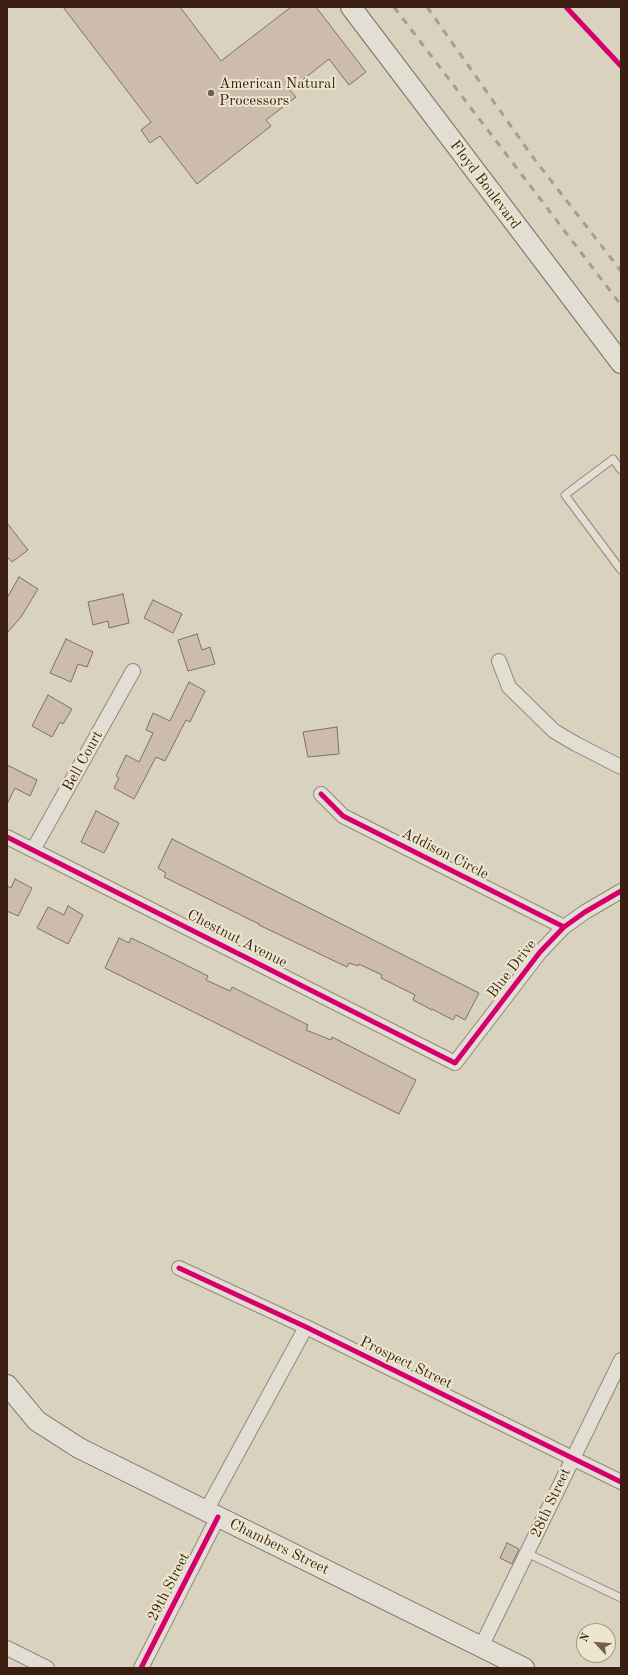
<!DOCTYPE html>
<html>
<head>
<meta charset="utf-8">
<style>
	body { margin:0 }
	#map { position:relative; width:628px; height:1675px; overflow:hidden; background:#d9d2be; font-family:"Old Standard TT",serif }
	canvas { display:block }
	.frame { position:absolute; inset:0; border:8px solid #3b1e12; pointer-events:none }
	.north { position:absolute; left:576px; top:1623px; width:40px; height:40px; box-sizing:border-box; background:#ede6ce; border:1px solid #a69683; border-radius:50%; rotate:296deg; font-size:11px; font-weight:700; line-height:16px; text-align:center; color:#3b1e12 }
	.north::after { content:''; display:block; margin:auto; width:14px; height:18px; background:#725d4e; clip-path:polygon(50% 0,100% 100%,50% 72%,0 100%) }
</style>
</head>
<body>
<div id="map">
<canvas width="628" height="1675"></canvas>
<div class="frame"></div>
<div class="north">N</div>
</div>
<script>
const ctx = document.querySelector('canvas').getContext('2d');
ctx.lineJoin = 'round';
function fill(path, color) { ctx.fillStyle = color; ctx.fill(path, 'evenodd'); }
const shape = rows => new Path2D(rows.map(r => 'M' + r).join(''));
function stroke(path, color, width, dash) { ctx.strokeStyle = color; ctx.lineWidth = width; ctx.lineCap = dash ? 'butt' : 'round'; ctx.setLineDash(dash || []); ctx.stroke(path); }
function write(font, color, halo, rows, align = 'center') {
  ctx.font = font + ' "Old Standard TT",serif'; ctx.lineWidth = 4; ctx.setLineDash([]); ctx.textBaseline = 'middle'; ctx.strokeStyle = halo; ctx.fillStyle = color; for (const [text, x, y, turn = 0] of rows) {
    ctx.save(); ctx.translate(x, y); ctx.rotate((+turn || 0) * Math.PI / 180); ctx.textAlign = isNaN(turn) ? turn : align; if (halo) ctx.strokeText(text, 0, 0); ctx.fillText(text, 0, 0); ctx.restore();
  }
}
const building = shape([
	[63,7,180,7,221,61,291,7,316,7,366,72,349,85,329,59,290,90,296,97,266,120,271,126,197,184,160,136,150,143,141,130,151,122,63,7],
	[7,523,28,550,12,562,7,557,7,523],
	[19,577,38,589,21,617,7,633,7,598,19,577],
	[123,594,129,623,109,628,108,621,93,625,88,602,123,594],
	[153,600,182,614,173,633,144,618,153,600],
	[197,634,202,650,210,647,215,664,188,671,178,640,197,634],
	[66,639,93,652,87,667,78,664,71,682,50,673,66,639],
	[189,682,205,691,190,722,186,720,165,761,156,757,134,799,114,788,119,778,116,776,126,755,139,762,153,733,146,730,153,713,170,721,189,682],
	[48,695,72,709,63,724,60,722,52,737,32,726,48,695],
	[337,727,339,754,308,757,303,732,337,727],
	[7,765,37,780,30,796,15,788,7,804,7,765],
	[96,811,119,823,104,853,81,842,96,811],
	[172,839,479,993,465,1020,456,1015,453,1020,432,1009,432,1010,413,1000,415,995,381,978,382,975,359,964,358,966,349,963,347,967,259,925,259,924,164,877,166,873,158,868,172,839],
	[15,879,32,888,18,916,7,911,7,886,11,888,15,879],
	[68,906,83,915,68,944,37,928,48,907,64,915,68,906],
	[119,938,129,943,131,938,146,945,208,976,206,980,230,991,232,987,308,1025,306,1030,331,1040,332,1037,416,1080,399,1114,105,968,119,938],
	[507,1543,519,1549,512,1564,500,1558,507,1543]
]);
const lane = shape([
	[621,470,613,459,565,495,621,570],
	[527,1553,621,1598]
]);
const street = shape([
	[499,661,509,687,554,731,576,744,621,767],
	[321,794,343,816,564,927],
	[7,837,455,1063,540,952,564,927,585,912,621,891],
	[33,850,133,671],
	[179,1268,306,1327,621,1482],
	[206,1511,306,1327],
	[481,1647,621,1360],
	[7,1648,47,1668],
	[141,1668,218,1517]
]);
const secondary = shape([
	[351,7,621,363],
	[7,1385,37,1421,79,1448,524,1668]
]);
const rail = shape([
	[394,7,621,305],
	[427,7,532,156,621,271]
]);
const cycleway = shape([
	[566,7,621,66],
	[321,794,343,816,564,927],
	[7,837,455,1063,540,952,564,927,585,912,621,891],
	[179,1268,306,1327,621,1482],
	[141,1668,218,1517]
]);
const markers = [
	[211,93,4,"#725d4e"]
];
const poiNames = [
	["American Natural",219,84],
	["Processors",219,101]
];
const streetNames = [
	["Floyd Boulevard",485,185,53],
	["Bell Court",83,761,-61],
	["Addison Circle",445,854,27],
	["Chestnut Avenue",237,939,27],
	["Blue Drive",512,969,-52],
	["Prospect Street",406,1363,26],
	["28th Street",551,1503,-65],
	["Chambers Street",279,1547,26],
	["29th Street",169,1587,-63]
];
fill(building, '#cdbbae');
stroke(building, '#7b7267', 1);
stroke(lane, '#92897d', 9);
stroke(street, '#92897d', 16);
stroke(secondary, '#7b7267', 22);
stroke(lane, '#e2ded4', 7);
stroke(street, '#e2ded4', 14);
stroke(secondary, '#e2ded4', 20);
stroke(rail, '#a49e95', 3, [7, 7]);
stroke(cycleway, '#d6006c', 5);
for (const [x, y, r, color] of markers) { const dot = new Path2D(); dot.arc(x, y, r, 0, 2 * Math.PI); ctx.fillStyle = color; ctx.fill(dot); stroke(dot, '#ede6ce', 1.5); }
write('15px', '#3b1e12', '#ede6ce', poiNames, 'left');
write('15px', '#3b1e12', '#ede6ce', streetNames);
</script>
</body>
</html>
